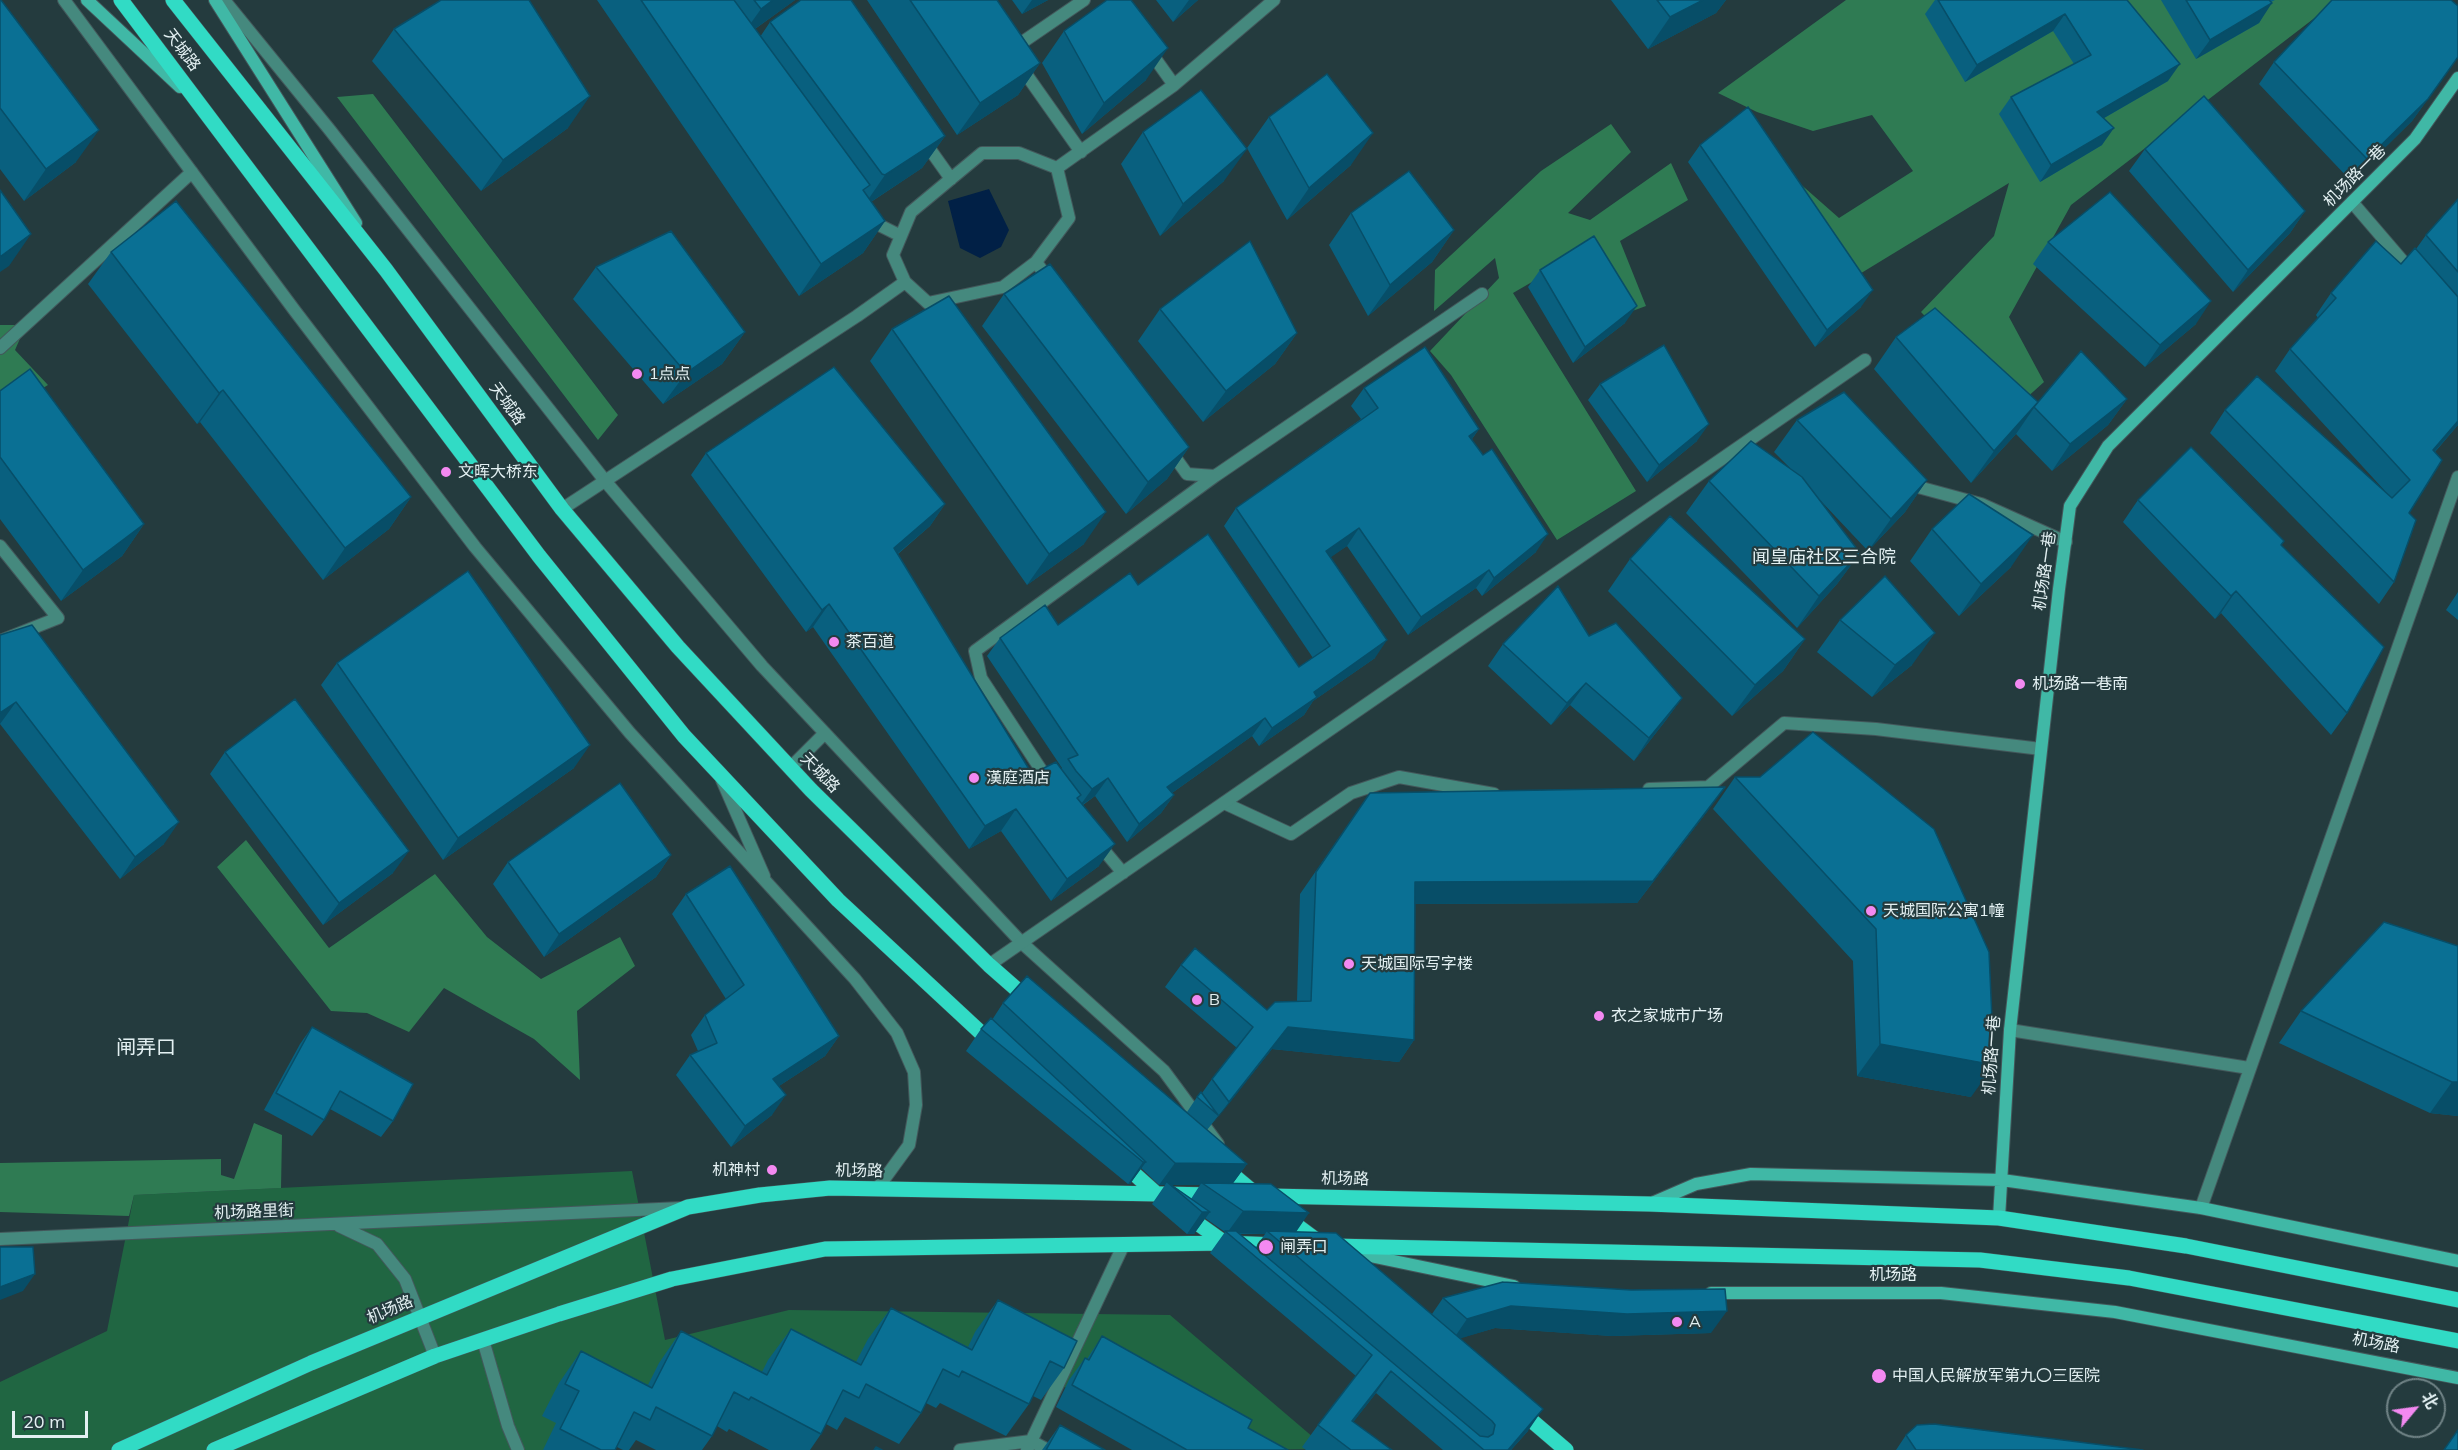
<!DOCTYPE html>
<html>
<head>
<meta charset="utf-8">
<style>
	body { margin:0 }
	#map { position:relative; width:2458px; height:1450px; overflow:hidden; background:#243b3e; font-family:Mulish,"Noto Sans SC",sans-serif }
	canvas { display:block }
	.north { position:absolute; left:2386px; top:1378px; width:60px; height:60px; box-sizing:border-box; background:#243b3e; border:2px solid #708386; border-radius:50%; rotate:61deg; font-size:16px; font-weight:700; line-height:24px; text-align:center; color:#e3f0f2 }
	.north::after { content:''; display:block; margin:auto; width:21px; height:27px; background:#f389f1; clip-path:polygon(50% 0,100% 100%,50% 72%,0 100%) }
	.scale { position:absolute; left:12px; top:1411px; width:76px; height:27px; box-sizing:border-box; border:3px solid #e3f0f2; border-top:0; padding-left:8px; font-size:18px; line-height:21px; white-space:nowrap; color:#e3f0f2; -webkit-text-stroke:4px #243b3e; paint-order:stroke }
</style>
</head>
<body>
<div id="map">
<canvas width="2458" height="1450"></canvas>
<div class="north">北</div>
<div class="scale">20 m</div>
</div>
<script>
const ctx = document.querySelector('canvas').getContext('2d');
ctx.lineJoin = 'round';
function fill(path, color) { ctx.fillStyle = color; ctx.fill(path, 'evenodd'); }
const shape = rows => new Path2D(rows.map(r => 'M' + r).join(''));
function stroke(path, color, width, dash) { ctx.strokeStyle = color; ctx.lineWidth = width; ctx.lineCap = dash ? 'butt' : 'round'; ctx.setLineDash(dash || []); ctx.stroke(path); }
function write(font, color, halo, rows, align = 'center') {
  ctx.font = font + ' Mulish,"Noto Sans SC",sans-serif'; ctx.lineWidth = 4.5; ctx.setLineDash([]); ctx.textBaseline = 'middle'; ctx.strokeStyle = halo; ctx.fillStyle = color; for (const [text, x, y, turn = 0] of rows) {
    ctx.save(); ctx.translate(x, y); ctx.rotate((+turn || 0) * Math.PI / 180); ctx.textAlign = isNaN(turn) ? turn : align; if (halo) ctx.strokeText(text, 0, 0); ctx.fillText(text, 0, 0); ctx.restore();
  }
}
const green = shape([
	[632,1171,665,1340,789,1310,1170,1315,1327,1449,1213,1450,1105,1387,746,1390,578,1450,0,1450,0,1382,107,1331,134,1195]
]);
const forest = shape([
	[1846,0,2338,0,2071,205,2009,317,2044,382,2014,409,1921,312,1994,236,2009,183,1858,275,1797,181,1839,218,1913,171,1872,115,1813,131,1757,112,1718,93],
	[373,94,618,415,598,440,337,97],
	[1611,124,1631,152,1568,213,1590,220,1671,163,1688,200,1620,241,1646,306,1624,314,1582,253,1513,293,1636,491,1557,540,1451,375,1430,351,1499,278,1495,258,1434,311,1435,270,1541,171],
	[0,325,26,325,15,350,48,385,23,400,0,398],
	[246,840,329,948,435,874,487,937,541,979,620,937,635,966,577,1011,580,1080,534,1039,444,988,409,1032,367,1013,331,1011,217,867],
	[254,1123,282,1135,281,1188,134,1195,129,1216,0,1212,0,1163,221,1159,221,1175,234,1179]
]);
const water = shape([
	[989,189,1009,230,1001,247,980,258,960,248,948,201]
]);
const lane = shape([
	[64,0,295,311,475,547,630,733,855,979,897,1033,914,1072,916,1105,909,1145,877,1189],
	[224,0,329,129,606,482,762,666,1022,943,1164,1071,1218,1144],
	[2352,202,2412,272],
	[0,348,192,172],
	[0,546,58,618,0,641],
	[790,768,825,733],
	[722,780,764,876],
	[1649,789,1708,787,1784,723,1876,729,2041,749],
	[1224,803,1291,834,1351,793,1399,777,1494,794],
	[2010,1030,2249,1068],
	[2201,1208,2458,477],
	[483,1340,508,1426,518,1450],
	[960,1450,1031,1441,1048,1450],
	[1027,1450,1124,1244]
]);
const street = shape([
	[1011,50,1084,0],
	[1149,50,1174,85],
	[1021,67,1081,152],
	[924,141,951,179],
	[982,153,1019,153,1057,168,1069,218,1036,262,1003,287,928,303,905,282,893,255,911,212,982,153],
	[1057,168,1174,85,1274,0],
	[869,220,901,236],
	[1036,262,1051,283],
	[1169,449,1187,474,1215,476,1482,294],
	[1907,484,1981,504,2066,542],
	[562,509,857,316,905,282],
	[1049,782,981,678,975,651,1215,476],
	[1097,842,1123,873],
	[989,965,1865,360],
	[339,1226,377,1244,405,1279,435,1356],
	[0,1239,681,1208]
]);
const secondary = shape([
	[87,0,180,87],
	[215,0,356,223],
	[1652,1203,1696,1184,1751,1174,2002,1180,2201,1208,2458,1261],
	[1999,1218,2010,1030,2059,589,2070,506,2108,446,2415,139,2458,78],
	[1346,1251,1514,1286],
	[1711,1293,1941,1293,2115,1312,2458,1378]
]);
const primary = shape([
	[121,0,539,556,684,736,838,900,993,1044],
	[173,0,386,270,562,509,678,647,811,790,989,965,1030,1001],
	[1121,1162,1159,1196],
	[1221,1165,1258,1196],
	[1269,1196,1649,1204,1999,1218,2186,1246,2458,1300],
	[1183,1213,1225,1243],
	[1284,1216,1323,1245],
	[1332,1246,1980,1260,2129,1278,2458,1341],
	[1518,1409,1566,1450],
	[119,1450,311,1363,688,1207,760,1195,830,1188,1215,1195],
	[214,1450,435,1356,559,1314,672,1279,825,1249,1224,1243,1278,1245]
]);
const wall = shape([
	[0,0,76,162,24,201,0,169],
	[597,0,795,0,755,29,760,37,770,22,945,136,922,168,871,202,885,221,863,253,799,296],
	[867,0,997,0,1040,63,1018,95,957,135],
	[1012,0,1048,0,1022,14],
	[1156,0,1198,0,1173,22],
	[1611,0,1726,0,1716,13,1648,49],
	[1935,0,2127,0,2168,81,2104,118,2102,145,2040,182,1999,114,2011,97,2074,64,2053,31,1965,82,1925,14],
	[2161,0,2275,0,2271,2,2259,23,2196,59],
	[394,29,568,128,481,191,372,61],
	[1064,31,1146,80,1082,134,1042,63],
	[2458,57,2412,121,2351,181,2259,84,2274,62],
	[1269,117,1351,165,1287,220,1247,148],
	[1143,132,1224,181,1160,236,1121,164],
	[1700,145,1861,307,1815,347,1688,162],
	[2145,149,2305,211,2290,233,2233,292,2129,171],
	[2458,199,2458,425,2435,452,2409,513,2394,582,2379,604,2210,433,2225,410,2385,491,2275,371,2290,349,2318,318,2316,315,2331,293,2401,264,2416,249,2426,235],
	[1351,213,1454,230,1432,262,1368,316,1329,245],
	[2048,242,2196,324,2145,367,2033,264],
	[111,252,411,497,389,529,323,580,200,422,197,424,88,284],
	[596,267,745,332,722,364,663,404,573,299],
	[1540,270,1625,323,1573,363,1528,287],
	[1004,294,1189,447,1167,479,1126,514,982,326],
	[1160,309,1297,333,1275,364,1203,422,1138,341],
	[892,329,1084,544,1027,585,870,361],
	[1896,337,2038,402,2127,399,2108,425,2052,471,2016,434,1971,483,1874,369],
	[1600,384,1697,441,1647,482,1588,400],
	[1364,388,1479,429,1472,439,1536,552,1482,596,1476,588,1408,635,1347,546,1330,557,1375,658,1313,701,1304,715,1259,746,1252,736,1172,793,1174,795,1161,813,1127,842,1095,796,1083,805,1099,866,1051,901,1001,831,969,849,813,627,806,632,691,475,706,453,945,504,930,526,898,554,1032,774,1062,769,1062,768,987,656,1000,638,1058,625,1138,585,1299,667,1313,658,1224,526,1236,508,1361,419,1351,406],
	[0,391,144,524,122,556,61,601,0,519],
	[1797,420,1927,480,1905,512,1868,551,1819,499,1860,553,1837,584,1797,628,1686,513,1709,481,1790,468,1774,452],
	[2138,500,2281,545,2347,713,2331,735,2221,613,2215,619,2123,522],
	[1932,529,2011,567,1959,616,1910,561],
	[1630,559,1805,639,1783,671,1732,716,1608,591],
	[2458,592,2458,620,2446,610],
	[1840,620,1912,665,1872,697,1817,652],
	[0,635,164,844,120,879,0,724],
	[1589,636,1682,698,1666,720,1634,761,1570,705,1551,725,1488,666,1503,644],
	[337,663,574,768,443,860,321,685],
	[1813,732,1971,1097,1857,1076,1853,961,1713,809,1735,777,1760,777],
	[225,752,393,873,323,925,210,774],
	[1370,793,1709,809,1637,903,1415,904,1414,1040,1399,1062,1272,1049,1207,1130,1247,1164,1233,1183,1296,1232,1432,1314,1443,1298,1711,1333,1612,1336,1495,1328,1460,1338,1528,1431,1511,1450,1443,1450,1376,1393,1353,1422,1392,1450,1306,1450,1302,1447,1318,1425,1356,1376,1210,1253,1225,1232,1205,1218,1194,1234,1187,1234,1152,1204,1165,1185,1159,1185,1141,1168,1130,1184,1128,1184,966,1051,981,1029,992,1020,1003,1003,1187,1112,1197,1097,1202,1093,1212,1079,1237,1048,1165,987,1181,965,1267,1010,1297,1001,1300,894],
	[1172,1185,1200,1185,1191,1199],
	[1239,1234,1265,1234,1256,1247],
	[671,855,656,877,544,957,493,884,508,862],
	[686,894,839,1036,825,1056,779,1086,772,1115,731,1147,676,1075,690,1055,698,1051,691,1035,705,1015,726,999,672,914],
	[2458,946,2458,1116,2430,1113,2279,1043,2301,1011],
	[312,1027,393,1121,381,1137,330,1109,324,1120,312,1136,264,1110,300,1044],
	[998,1300,1064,1368,1041,1400,1033,1396,1029,1404,1006,1436,940,1403,936,1408,926,1403,921,1413,899,1444,845,1417,837,1430,826,1424,821,1434,810,1450,769,1450,729,1429,727,1432,717,1426,712,1436,702,1450,656,1450,636,1440,629,1450,623,1450,617,1447,615,1450,543,1450,556,1423,542,1416,559,1383,581,1351,648,1385,659,1363,681,1331,762,1372,768,1360,791,1329,856,1362,868,1339,891,1308,968,1347,975,1332],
	[1102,1336,1248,1428,1288,1450,1132,1450,1056,1407,1069,1380,1085,1358,1087,1359],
	[1060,1425,1105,1450,1042,1450],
	[1906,1435,2143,1450,1896,1450]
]);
const shadedWall = shape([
	[773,0,795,0,738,41,761,9],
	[1032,0,1048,0,1022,14],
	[1189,0,1198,0,1173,22],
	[1703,0,1726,0,1716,13,1648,49,1670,17],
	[2272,3,2259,23,2196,59,2210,40],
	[2065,14,2053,31,1965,82,1977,65],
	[1168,48,1146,80,1082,134,1104,103],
	[2458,57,2412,121,2351,181,2367,159],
	[1040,63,1018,95,957,135,980,103],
	[2180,64,2168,81,2085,129,2097,112],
	[590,96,568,128,481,191,503,160],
	[2114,128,2102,145,2040,182,2051,165],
	[99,130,76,162,24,201,46,169],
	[1373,133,1351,165,1287,220,1309,188],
	[945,136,922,168,863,207,885,175],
	[1247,149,1224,181,1160,236,1183,204],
	[2305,211,2290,233,2233,292,2248,270],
	[885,221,863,253,799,296,821,264],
	[1454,230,1432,262,1368,316,1390,285],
	[31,234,9,266,0,272,0,257],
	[1873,290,1861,307,1815,347,1827,330],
	[2211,301,2196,324,2145,367,2160,345],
	[1637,306,1625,323,1573,363,1585,347],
	[745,332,722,364,663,404,686,373],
	[1297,333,1275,364,1203,422,1226,391],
	[223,390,200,422,197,424,219,393],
	[2127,399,2108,425,2052,471,2070,444],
	[2038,402,2016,434,1971,483,1994,451],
	[2458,421,2458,425,2417,472,2433,450],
	[1709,424,1697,441,1647,482,1659,465],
	[1479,429,1466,447,1469,436],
	[1189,447,1167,479,1126,514,1148,482],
	[1927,480,1905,512,1868,551,1891,519],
	[411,497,389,529,323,580,345,548],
	[945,504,930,526,878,570,894,548],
	[1106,512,1084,544,1027,585,1049,554],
	[144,524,122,556,61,601,83,570],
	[1359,528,1347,546,1314,569,1326,551],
	[1548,534,1536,552,1482,596,1494,578],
	[2033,535,2011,567,1959,616,1981,584],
	[1860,553,1837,584,1797,628,1819,596],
	[1489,570,1476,588,1408,635,1421,617],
	[2236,591,2221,613,2215,619,2231,596],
	[829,604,813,627,806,632,822,610],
	[1935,633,1912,665,1872,697,1895,665],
	[1805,639,1783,671,1732,716,1755,685],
	[1387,640,1375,658,1313,701,1304,715,1259,746,1272,728,1314,692],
	[1586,683,1570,705,1551,725,1567,703],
	[1682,698,1666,720,1634,761,1649,738],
	[16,702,0,724,0,713],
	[1265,718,1252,736,1155,805,1167,787],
	[590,745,574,768,443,860,458,838],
	[1108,778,1095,796,1079,807,1092,789],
	[1725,787,1709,809,1637,903,1400,904,1415,882],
	[1174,795,1161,813,1127,842,1139,824],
	[1016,809,1001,831,969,849,985,826],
	[179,822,164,844,120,879,135,857],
	[1115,844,1099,866,1051,901,1067,879],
	[409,851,393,873,323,925,339,903],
	[671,855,656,877,544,957,559,934],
	[1288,1027,1414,1040,1399,1062,1272,1049,1213,1124,1229,1102],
	[839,1036,825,1056,759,1099,773,1079],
	[1880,1044,1994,1065,1971,1097,1857,1076],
	[2452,1082,2458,1082,2458,1116,2430,1113],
	[786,1095,772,1115,731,1147,745,1126],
	[1143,1162,1146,1162,1130,1184,1128,1184],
	[1175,1163,1247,1164,1231,1186,1202,1183,1200,1185,1171,1185,1167,1182,1165,1185,1159,1185],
	[1243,1211,1309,1213,1294,1235,1267,1231,1265,1234,1227,1233],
	[1202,1212,1210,1212,1194,1234,1187,1234],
	[35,1274,23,1291,0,1300,0,1287],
	[1511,1306,1727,1311,1711,1333,1612,1336,1495,1328,1452,1341,1467,1319],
	[1391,1371,1376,1393,1337,1443,1352,1421],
	[1543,1409,1528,1431,1511,1450,1508,1450]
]);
const building = shape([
	[0,0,1,0,99,130,46,169,0,108,0,0],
	[441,0,529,0,590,96,503,160,394,29,441,0],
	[641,0,734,0,870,185,863,190,885,221,821,264,641,0],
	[754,0,773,0,761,9,754,0],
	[801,0,851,0,945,136,885,175,882,174,770,22,801,0],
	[910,0,997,0,1040,63,980,103,910,0],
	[1107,0,1131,0,1168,48,1104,103,1064,31,1107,0],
	[1657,0,1703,0,1670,17,1657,0],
	[1938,0,2127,0,2180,64,2097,112,2114,128,2051,165,2011,97,2091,55,2065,14,1977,65,1938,0],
	[2186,0,2269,0,2272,3,2210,40,2186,0],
	[2332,0,2451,0,2458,6,2458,57,2428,99,2367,159,2274,62,2332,0],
	[1327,74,1373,133,1309,188,1269,117,1327,74],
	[1201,90,1247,149,1183,204,1143,132,1201,90],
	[2204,96,2305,211,2248,270,2145,149,2204,96],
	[1748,107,1873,290,1827,330,1700,145,1748,107],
	[1409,171,1454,230,1390,285,1351,213,1409,171],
	[0,190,31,234,0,257,0,190],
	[2110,192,2211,301,2160,345,2048,242,2110,192],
	[2458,199,2458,272,2426,235,2458,199],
	[176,201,411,497,345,548,223,390,219,393,111,252,176,201],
	[671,231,745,332,686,373,596,267,671,231],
	[1594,236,1637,306,1585,347,1540,270,1594,236],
	[1250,241,1297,333,1226,391,1160,309,1250,241],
	[2376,241,2401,264,2415,248,2458,297,2458,421,2433,450,2442,460,2409,513,2416,520,2394,582,2225,410,2257,376,2392,498,2410,480,2290,349,2336,298,2331,293,2376,241],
	[1050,264,1189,447,1148,482,1004,294,1050,264],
	[949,296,1106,512,1049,554,892,329,949,296],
	[1935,308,2038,402,1994,451,1896,337,1935,308],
	[1664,345,1709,424,1659,465,1600,384,1664,345],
	[1425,347,1479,429,1469,436,1483,455,1492,449,1548,534,1494,578,1489,570,1421,617,1359,528,1326,551,1387,640,1314,692,1317,697,1272,728,1265,718,1167,787,1174,795,1139,824,1108,778,1092,789,1076,771,1068,759,1078,755,1000,638,1045,605,1058,625,1130,573,1138,585,1208,534,1299,667,1330,646,1236,508,1378,408,1364,388,1425,347],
	[2081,351,2127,399,2070,444,2034,407,2081,351],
	[834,367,945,504,894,548,1032,774,1056,762,1081,795,1077,798,1115,844,1067,879,1016,809,985,826,829,604,822,610,706,453,834,367],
	[30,369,144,524,83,570,0,457,0,391,30,369],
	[1844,392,1927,480,1891,519,1797,420,1844,392],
	[1751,441,1802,477,1860,553,1819,596,1709,481,1751,441],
	[2191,447,2284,541,2281,545,2384,647,2347,713,2236,591,2231,596,2138,500,2191,447],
	[1969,494,2033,535,1981,584,1932,529,1969,494],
	[1670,516,1805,639,1755,685,1630,559,1670,516],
	[468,571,590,745,458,838,337,663,468,571],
	[1885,576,1935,633,1895,665,1840,620,1885,576],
	[1558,586,1589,636,1616,623,1682,698,1649,738,1586,683,1567,703,1503,644,1558,586],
	[32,625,179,822,135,857,16,702,0,713,0,635,32,625],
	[295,699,409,851,339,903,225,752,295,699],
	[1813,732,1934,829,1989,952,1994,1065,1880,1044,1876,929,1735,777,1760,777,1813,732],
	[620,783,671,855,559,934,508,862,620,783],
	[1725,787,1653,881,1415,882,1414,1040,1288,1027,1229,1102,1212,1079,1253,1027,1181,965,1195,948,1267,1010,1275,1002,1311,1001,1316,872,1370,793,1725,787],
	[730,866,839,1036,773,1079,786,1095,745,1126,690,1055,717,1043,705,1015,744,985,686,894,730,866],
	[2384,922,2458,946,2458,1082,2452,1082,2301,1011,2384,922],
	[1027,976,1247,1164,1175,1163,1003,1003,1027,976],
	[991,1018,1146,1162,1143,1162,981,1029,991,1018],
	[312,1027,413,1084,393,1121,340,1091,324,1120,276,1093,312,1027],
	[1201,1092,1218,1115,1197,1097,1201,1092],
	[1167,1182,1210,1212,1202,1212,1167,1182],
	[1202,1183,1271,1184,1309,1213,1243,1211,1202,1183],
	[1225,1231,1236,1231,1480,1436,1488,1437,1493,1434,1495,1425,1492,1421,1267,1231,1336,1233,1543,1409,1508,1450,1484,1450,1391,1371,1352,1421,1392,1450,1351,1450,1318,1425,1372,1355,1225,1231],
	[0,1247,33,1247,35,1274,0,1287,0,1247],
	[1503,1282,1631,1290,1725,1289,1727,1311,1627,1314,1511,1306,1467,1319,1443,1298,1503,1282],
	[998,1300,1077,1341,1064,1368,1050,1361,1029,1404,962,1371,959,1377,943,1369,921,1413,866,1384,859,1398,843,1390,821,1434,751,1397,749,1400,734,1392,712,1436,656,1407,650,1420,634,1412,615,1450,601,1450,560,1429,579,1391,565,1384,581,1351,652,1388,681,1331,767,1375,791,1329,861,1365,891,1308,972,1350,998,1300],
	[1102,1336,1252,1420,1248,1428,1288,1450,1187,1450,1072,1385,1085,1358,1089,1360,1102,1336],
	[1934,1424,2143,1450,1916,1450,1906,1435,1917,1425,1934,1424],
	[1060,1425,1105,1450,1046,1450,1060,1425],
	[2458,1430,2458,1450,2444,1450,2458,1430],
	[876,1447,882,1450,874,1450,876,1447]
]);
const markers = [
	[637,374,6,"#f389f1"],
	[446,472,6,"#f389f1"],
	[834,642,6,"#f389f1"],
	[2020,684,6,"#f389f1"],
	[974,778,6,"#f389f1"],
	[1871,911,6,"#f389f1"],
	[1349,964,6,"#f389f1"],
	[1197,1000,6,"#f389f1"],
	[1599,1016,6,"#f389f1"],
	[772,1170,6,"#f389f1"],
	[1266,1247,8,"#f389f1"],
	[1677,1322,6,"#f389f1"],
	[1879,1376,8,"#f389f1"]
];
const streetNames = [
	["天城路",182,50,53],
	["机场路一巷",2355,176,-45],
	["天城路",507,404,54],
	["机场路一巷",2045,571,-82],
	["天城路",820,773,46],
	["机场路一巷",1992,1055,-86],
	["机场路",859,1171,1],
	["机场路",1345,1179,1],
	["机场路里街",254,1212,-2],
	["机场路",1893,1275],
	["机场路",390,1310,-23],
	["机场路",2376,1343,11]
];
const poiNames = [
	["1点点",649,374],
	["文晖大桥东",458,472],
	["茶百道",846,642],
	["机场路一巷南",2032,684],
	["漢庭酒店",986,778],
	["天城国际公寓1幢",1883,911],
	["天城国际写字楼",1361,964],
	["B",1209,1000],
	["衣之家城市广场",1611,1016],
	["机神村",760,1170,"right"],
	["闸弄口",1280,1247],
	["A",1689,1322],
	["中国人民解放军第九〇三医院",1892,1376]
];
const neighbourhoodNames = [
	["闻皇庙社区三合院",1824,558]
];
const quarterNames = [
	["闸弄口",146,1048]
];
fill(green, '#206642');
fill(forest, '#2f7b53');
fill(water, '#012046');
stroke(lane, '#43585b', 14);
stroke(street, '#43585b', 14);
stroke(secondary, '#43585b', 14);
stroke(primary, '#43585b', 16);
stroke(lane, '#45897e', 12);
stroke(street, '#45897e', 12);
stroke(secondary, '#40b8a6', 12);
stroke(primary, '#31dbc5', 15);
fill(wall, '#09607f');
fill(shadedWall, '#074e68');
fill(building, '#0a7094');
stroke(building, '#074e68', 1.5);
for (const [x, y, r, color] of markers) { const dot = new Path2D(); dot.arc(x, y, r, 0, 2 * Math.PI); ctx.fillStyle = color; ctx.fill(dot); stroke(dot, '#243b3e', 2); }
write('16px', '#e3f0f2', '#243b3e', streetNames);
write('16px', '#e3f0f2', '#243b3e', poiNames, 'left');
write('18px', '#e3f0f2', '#243b3e', neighbourhoodNames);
write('20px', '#e3f0f2', '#243b3e', quarterNames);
</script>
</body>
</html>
